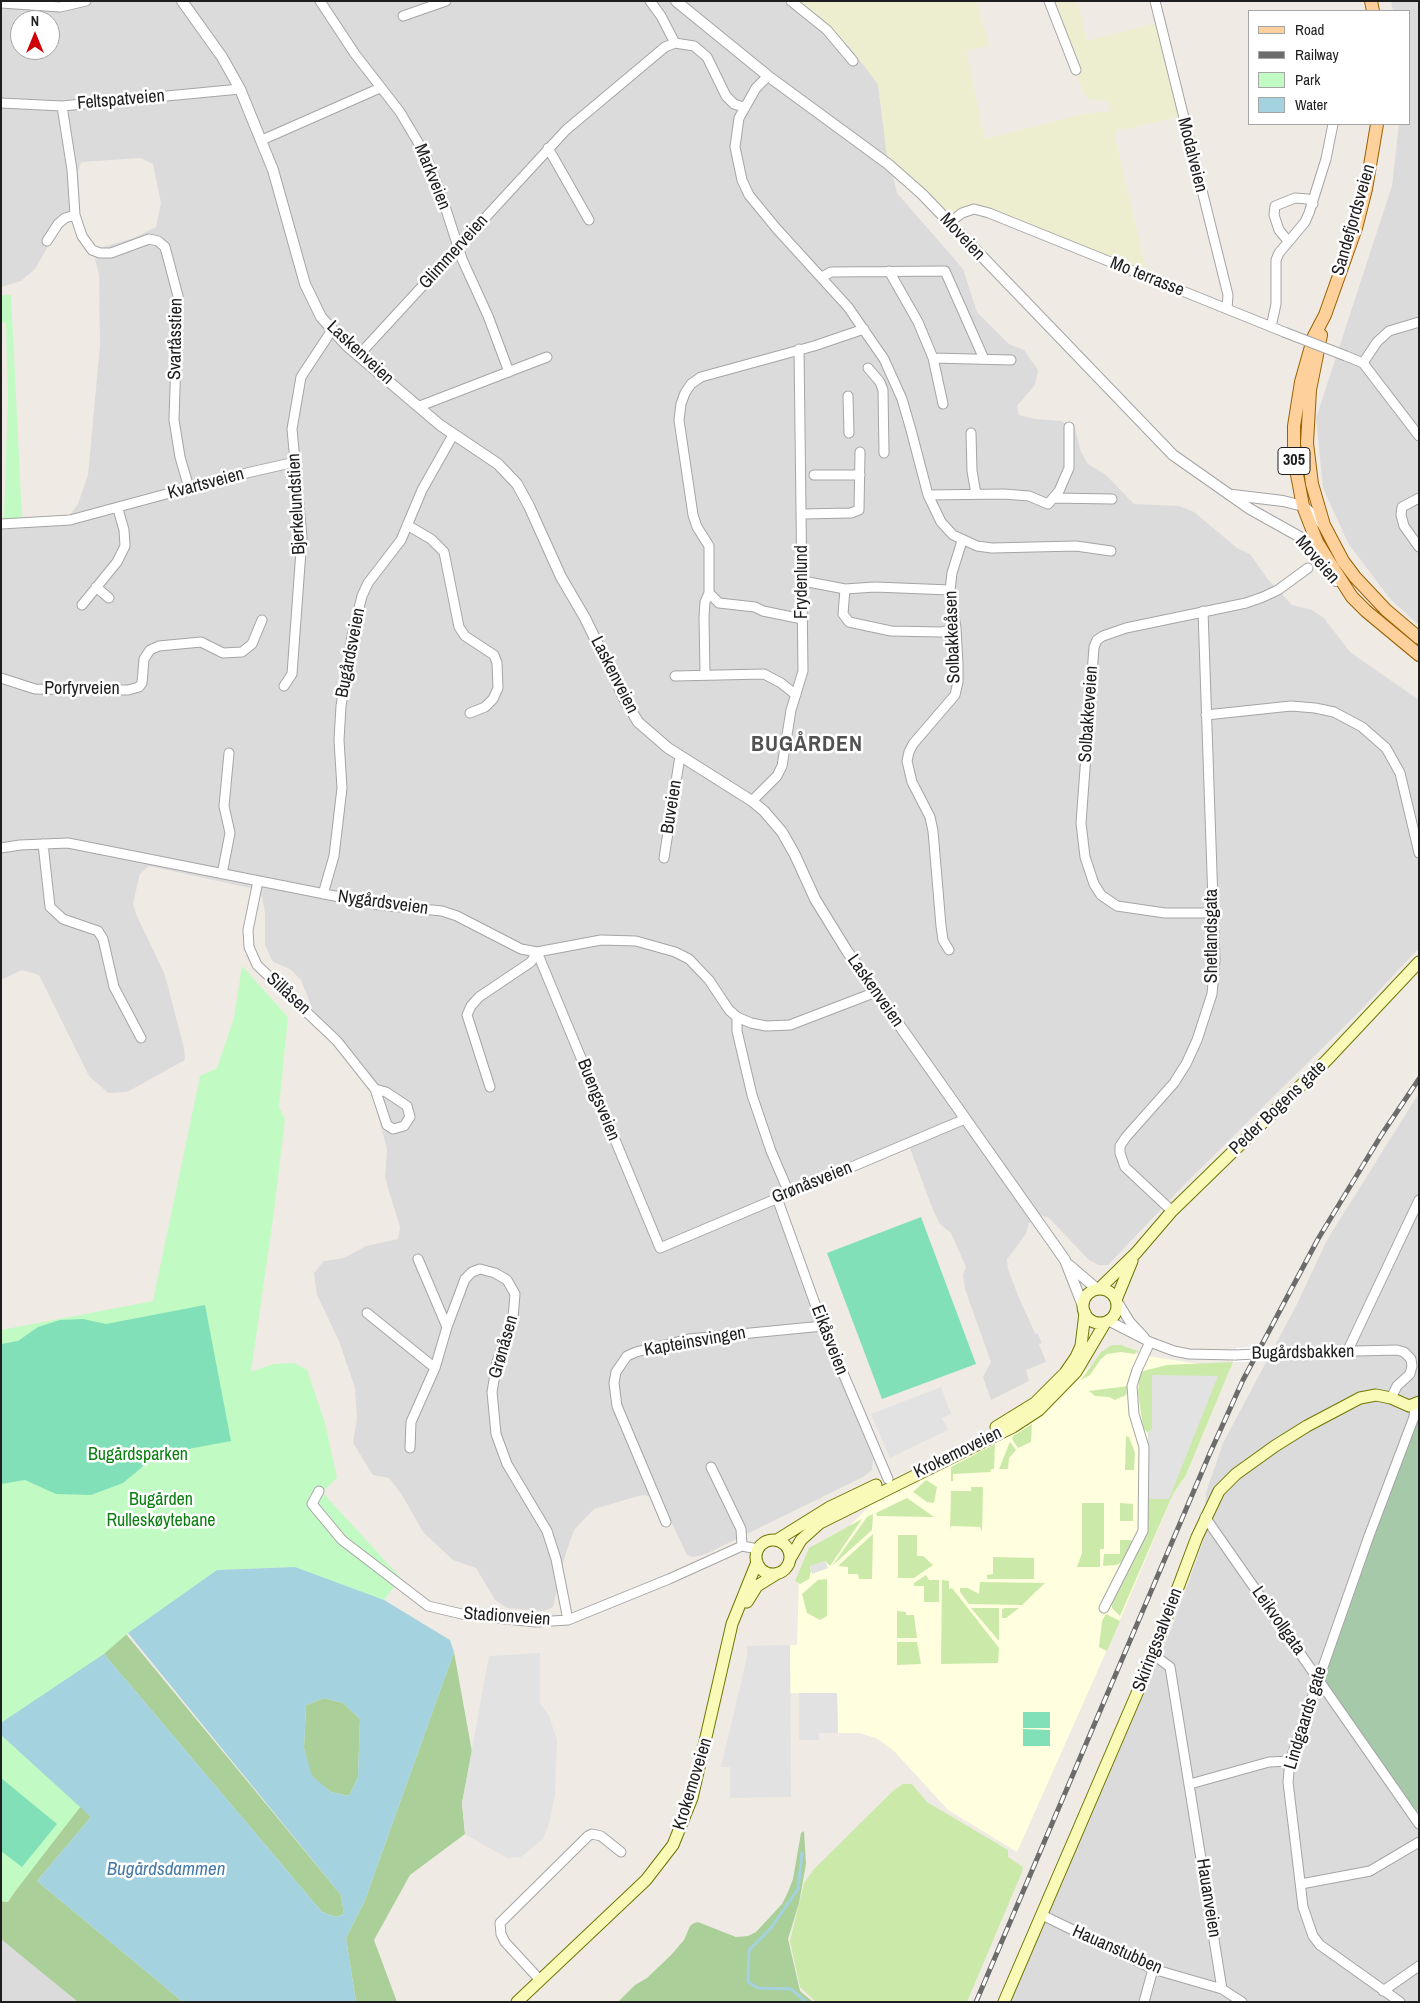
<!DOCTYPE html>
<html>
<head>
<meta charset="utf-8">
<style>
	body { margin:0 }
	#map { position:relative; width:1420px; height:2003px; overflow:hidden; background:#efebe4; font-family:"Archivo Narrow",sans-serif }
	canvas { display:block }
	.frame { position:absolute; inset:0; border:2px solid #1e1e1e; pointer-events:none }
	.legend { position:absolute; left:1248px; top:10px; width:162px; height:115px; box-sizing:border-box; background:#fff; border:1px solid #a5a5a5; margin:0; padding:6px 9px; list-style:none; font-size:15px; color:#1e1e1e }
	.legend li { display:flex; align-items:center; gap:10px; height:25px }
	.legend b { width:25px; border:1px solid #a5a5a5 }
	.north { position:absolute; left:10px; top:10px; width:50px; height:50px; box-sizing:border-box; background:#fff; border:1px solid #a5a5a5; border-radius:50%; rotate:0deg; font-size:14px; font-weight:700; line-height:20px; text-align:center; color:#1e1e1e }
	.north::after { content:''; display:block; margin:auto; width:18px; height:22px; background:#cd0006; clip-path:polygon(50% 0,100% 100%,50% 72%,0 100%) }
</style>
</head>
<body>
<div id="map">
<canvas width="1420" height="2003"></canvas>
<div class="frame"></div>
<ul class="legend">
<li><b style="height:6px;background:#fdd09c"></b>Road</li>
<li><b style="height:6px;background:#6c6c6c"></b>Railway</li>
<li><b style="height:14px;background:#c1fac3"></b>Park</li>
<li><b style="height:14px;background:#a4d2de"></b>Water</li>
</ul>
<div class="north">N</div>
</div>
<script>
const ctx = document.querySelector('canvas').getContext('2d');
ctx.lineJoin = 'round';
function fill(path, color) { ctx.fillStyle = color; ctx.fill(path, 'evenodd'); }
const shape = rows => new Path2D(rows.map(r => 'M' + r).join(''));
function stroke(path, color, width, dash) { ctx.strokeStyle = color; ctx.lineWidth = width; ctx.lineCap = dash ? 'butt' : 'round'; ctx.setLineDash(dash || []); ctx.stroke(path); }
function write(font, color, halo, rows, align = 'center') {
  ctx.font = font + ' "Archivo Narrow",sans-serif'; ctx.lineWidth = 5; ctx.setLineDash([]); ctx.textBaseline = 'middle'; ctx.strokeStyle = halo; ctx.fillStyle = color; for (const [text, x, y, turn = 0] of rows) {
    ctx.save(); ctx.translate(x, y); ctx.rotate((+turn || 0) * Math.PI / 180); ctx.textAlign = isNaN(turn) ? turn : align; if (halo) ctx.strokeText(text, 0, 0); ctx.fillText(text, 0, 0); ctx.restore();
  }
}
const residential = shape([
	[1,1,798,1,849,46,878,84,887,153,897,193,963,269,977,312,1009,344,1024,350,1038,370,1035,385,1017,406,1019,415,1035,419,1061,421,1075,429,1081,452,1088,464,1106,475,1134,504,1179,506,1194,512,1237,548,1250,554,1267,578,1292,605,1312,610,1324,618,1350,652,1419,700,1419,948,1360,1011,1187,1182,1108,1265,1098,1265,1089,1260,1049,1218,1040,1215,1029,1223,1026,1234,1007,1259,1008,1269,1019,1298,1035,1333,1038,1334,1042,1343,1039,1344,1041,1349,1046,1362,1026,1370,1029,1381,991,1400,983,1377,991,1362,965,1289,963,1275,966,1267,951,1233,940,1224,933,1210,908,1143,901,1141,801,1181,781,1191,777,1206,797,1269,873,1459,872,1470,863,1477,706,1554,693,1557,687,1555,660,1498,642,1495,594,1509,574,1530,565,1556,553,1607,544,1611,507,1608,495,1600,476,1568,453,1560,423,1532,402,1495,389,1478,373,1475,353,1443,357,1418,355,1388,339,1341,317,1295,314,1273,324,1261,344,1258,366,1246,398,1239,400,1227,385,1178,387,1149,371,1090,319,1026,301,980,290,969,273,962,265,945,265,913,262,897,250,888,149,866,140,874,133,903,136,914,165,975,184,1048,185,1060,127,1092,108,1093,89,1076,39,975,22,970,1,980,1,518,69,516,78,504,88,475,100,345,99,275,95,259,103,247,134,238,156,227,161,203,153,164,141,158,81,162,78,171,80,205,78,213,60,226,35,269,21,281,1,287],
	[20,20,50,20,50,50,20,50],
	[1391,1,1419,1,1419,625,1390,599,1348,543,1323,488,1316,418,1392,186,1399,124,1409,124,1409,11,1393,11],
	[1419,1093,1419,1405,1412,1814,1419,1810,1419,2002,1010,2002,1172,1627,1203,1542,1206,1493,1223,1443,1296,1306,1327,1240],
	[1,1938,78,2002,1,2002]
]);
const education = shape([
	[1110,1350,1230,1369,1186,1475,1173,1494,1114,1634,1017,1852,948,1810,895,1752,878,1739,860,1733,838,1733,837,1693,790,1693,790,1645,797,1645,799,1576,888,1488,1039,1410]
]);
const farmland = shape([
	[798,1,977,1,989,46,966,51,985,139,1083,114,1111,111,1108,101,1091,100,1085,96,1049,1,1077,1,1087,41,1161,22,1182,116,1122,130,1118,128,1115,137,1148,278,974,209,949,223,888,164,878,84,849,46]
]);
const grass = shape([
	[1112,1345,1121,1345,1138,1351,1134,1354,1121,1352,1107,1354,1101,1359,1090,1375,1081,1380,1101,1352],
	[1233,1362,1186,1475,1173,1494,1120,1616,1112,1608,1112,1603,1147,1530,1147,1499,1169,1499,1152,1375,1152,1429,1148,1433,1143,1428,1138,1392,1140,1374,1143,1371,1167,1365],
	[1128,1386,1126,1395,1115,1400,1109,1397,1095,1396,1089,1391],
	[1032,1424,1031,1442,1018,1448,1012,1439,1013,1436],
	[1126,1436,1129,1437,1135,1453,1134,1470,1125,1470],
	[1010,1442,1016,1450,1009,1458,1008,1469,999,1469],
	[995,1444,994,1469,991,1469,990,1472,953,1474,953,1481,951,1481,951,1467],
	[926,1480,937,1487,934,1503,927,1502,913,1492],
	[971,1487,983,1487,982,1532,980,1527,951,1526,950,1531,951,1491,971,1491],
	[907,1498,934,1517,877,1516,876,1513],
	[1082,1503,1104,1503,1104,1549,1100,1549,1100,1567,1077,1567,1082,1553],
	[1120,1503,1133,1504,1133,1521,1120,1521],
	[873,1514,872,1530,832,1566,867,1517],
	[862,1519,830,1566,825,1561,810,1567,811,1571,809,1579,800,1584,795,1581,809,1548],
	[873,1534,872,1579,859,1579,858,1574,848,1574,848,1567,838,1566],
	[898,1535,917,1535,917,1556,923,1556,933,1565,914,1578,898,1578],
	[1120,1540,1130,1540,1135,1542,1124,1561,1116,1565,1103,1566,1104,1554,1120,1554],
	[993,1557,1034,1558,1034,1579,987,1579,987,1575,993,1574],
	[926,1575,929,1580,939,1580,939,1602,924,1602,924,1586,914,1586,914,1583],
	[827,1579,827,1616,820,1620,807,1613,802,1594,818,1580],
	[942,1580,949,1581,949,1589,952,1588,999,1648,998,1663,941,1664],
	[980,1582,1045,1583,1022,1605,969,1604,960,1592,960,1588,968,1588,979,1594],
	[971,1608,999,1608,999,1641],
	[1004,1608,1019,1608,1006,1618,1002,1618,1002,1610],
	[897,1611,906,1612,906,1615,914,1615,917,1638,897,1638],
	[1106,1614,1120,1621,1107,1651,1099,1647,1102,1621],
	[897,1642,917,1642,921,1664,897,1665],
	[903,1784,912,1784,927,1802,1008,1850,1008,1857,1023,1867,1022,1872,967,2002,816,2002,800,1987,790,1941,804,1883,814,1869,894,1790]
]);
const forest = shape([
	[121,1628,341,1895,344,1914,336,1917,322,1912,104,1654,1,1723,1,1694],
	[454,1652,472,1752,462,1803,465,1834,410,1875,374,1940,397,2002,356,2002,346,1938,365,1900],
	[324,1698,343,1703,360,1719,358,1777,349,1796,331,1792,311,1776,304,1748,306,1705],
	[81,1806,91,1817,37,1881,183,2002,78,2002,1,1939,1,1901,8,1902,57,1824],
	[804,1831,806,1864,799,1903,788,1939,800,1991,813,2002,618,2002,635,1985,647,1978,671,1955,684,1940,690,1926,694,1923,698,1922,736,1937,748,1936,756,1932,782,1904,788,1892,793,1879,801,1833]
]);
const cemetery = shape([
	[1419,1405,1419,1810,1412,1814,1318,1678]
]);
const park = shape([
	[1,295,11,295,22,519,4,519,8,397,6,323,1,322],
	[242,966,288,1017,279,1107,285,1119,273,1219,251,1372,273,1364,294,1363,307,1370,325,1423,337,1478,322,1492,401,1578,384,1600,295,1567,217,1570,128,1633,104,1654,1,1723,1,1330,153,1301,200,1076,217,1068,234,1018],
	[1,1735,81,1806,7,1902,1,1901]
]);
const pitch = shape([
	[921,1217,976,1364,882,1399,827,1253],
	[205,1305,231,1441,151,1456,141,1468,123,1483,91,1495,56,1494,25,1480,1,1484,1,1344,18,1341,38,1327,60,1320,83,1319,106,1324],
	[1023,1712,1050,1712,1050,1728,1023,1728],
	[1023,1729,1050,1730,1050,1746,1023,1746],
	[1,1778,57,1824,22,1867,1,1851]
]);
const parking = shape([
	[1152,1375,1218,1376,1169,1499,1147,1499,1148,1433,1152,1429],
	[941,1387,951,1414,942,1418,948,1430,890,1458,871,1414],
	[825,1561,828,1568,812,1574,810,1566],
	[790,1645,791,1797,730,1798,730,1767,721,1767,747,1657,747,1646],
	[540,1653,540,1703,549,1716,557,1740,555,1794,549,1824,543,1839,521,1857,507,1858,465,1834,462,1803,489,1656],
	[799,1693,837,1693,838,1733,819,1733,819,1740,799,1740]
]);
const water = shape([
	[295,1567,384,1600,450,1640,454,1652,365,1900,346,1938,356,2002,183,2002,37,1881,91,1817,1,1735,1,1723,104,1654,322,1912,336,1917,344,1914,341,1895,128,1633,217,1570],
	[324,1698,343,1703,360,1719,358,1777,349,1796,331,1792,312,1776,304,1748,306,1705]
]);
const pier = shape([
	[1276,1346,1273,1361,1233,1362,1236,1348]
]);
const stream = shape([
	[802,1853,798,1889,771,1928,749,1950,748,1982,758,1988,791,1989,806,2002]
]);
const minor = shape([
	[320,1,355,54,400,112,425,154,442,197,462,259,488,316,509,372],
	[650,1,661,16,675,43],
	[791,1,827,30,853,61],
	[1049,1,1076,70],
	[1155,1,1228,295,1227,309],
	[1,3,60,7,86,1],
	[403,16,446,1],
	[768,76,756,88,739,118,735,147,742,180,749,195,776,228,848,307,884,359,902,399,911,430,928,495,941,522,953,535,977,546,992,548,1076,546,1111,551],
	[1,103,62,106,240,89],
	[62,106,72,170,75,215,82,236,92,250,100,253,111,253,149,239,158,241,165,247,178,296,174,420,180,457,189,488],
	[262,140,380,88],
	[548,148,589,220],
	[949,223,962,213,974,209,989,213,1284,332],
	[47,241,58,224,65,218,75,215],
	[1288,241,1279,230,1274,215,1275,206,1295,198,1308,199,1313,204],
	[889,271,918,322,933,358,943,404],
	[822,277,831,272,945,271,984,359],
	[1271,327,1276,304,1276,260,1279,253,1305,222,1309,213,1326,159,1333,124],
	[359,355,566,130,665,47,675,43,694,46,707,57,726,96,734,104,743,107],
	[1346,356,1363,363,1419,436],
	[933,358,1011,360],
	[1363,363,1377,342,1389,331,1419,322],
	[868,368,880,382,883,390,884,453],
	[848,396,849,433],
	[420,406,547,357],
	[971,433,972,471,976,494],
	[814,475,860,475],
	[928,495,1004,494,1029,496,1048,504,1059,491,1069,468,1069,427],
	[1053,498,1112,499],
	[1419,498,1402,507,1401,515,1404,526,1419,547],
	[802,514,851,513,859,510,860,452],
	[1,524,70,520,229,477,295,462],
	[407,525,431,539,444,552,459,627,465,636,494,655,497,663,498,688,493,699,485,707,470,713],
	[803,581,845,589,875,587,950,590],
	[96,587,109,598],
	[845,589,843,614,849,622,891,631,941,632,956,628],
	[709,593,719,603,755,607,763,611,802,619],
	[82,605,117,562,125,546,124,530,118,509],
	[705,674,704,617,705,602,709,593,709,546,697,527,693,515,679,420,681,404,685,393,691,384,701,377,814,346,864,329],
	[675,676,764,674,781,683,796,695],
	[1,678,35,689,128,690,139,687,142,683,144,659,150,650,159,646,201,642,223,653,242,652,252,644,262,620],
	[284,686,292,674,302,537,292,429,301,377,332,330],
	[1206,715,1291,706,1315,708,1334,712,1362,727,1386,748,1400,773,1419,853],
	[752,801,777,776,782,766,791,710,803,671,799,349],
	[43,844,50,907,63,919,98,931,103,939,114,987,141,1038],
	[1,848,20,845,68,843,380,905,442,911,457,916,521,949,537,952,601,940,636,941,675,952,689,959,709,980,729,1010,737,1017,751,1023,766,1026,790,1025,876,992],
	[664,858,680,756],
	[222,874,230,833,224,806,229,753],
	[258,881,248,930,249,947,257,965,337,1041,375,1089,387,1125,393,1129,404,1126,410,1117,407,1106,386,1092,375,1089],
	[323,894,334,856,342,788,339,740,341,706,352,636,362,596,368,583,401,540,422,490,453,435],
	[1213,913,1165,913,1117,906,1101,895,1094,884,1085,857,1081,823,1094,647,1097,640,1103,636,1126,628,1246,603,1263,597,1278,590,1308,568],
	[949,950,943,940,941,926,933,831,930,817,912,782,907,761,909,752,913,744,955,695,958,682,958,664,956,628,950,590,952,573,962,541],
	[537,952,660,1248,965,1119],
	[737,1017,737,1031,752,1095,771,1151,789,1193],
	[490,1087,467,1015,471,1006,479,997,531,962,537,952],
	[777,1198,823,1326,888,1479],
	[1172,1211,1125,1167,1120,1153,1120,1146,1126,1137,1174,1083,1186,1064,1197,1040,1212,994,1215,960,1203,611],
	[418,1259,447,1327],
	[1117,1301,1130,1322,1144,1337],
	[367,1313,435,1368],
	[1109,1321,1150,1342,1174,1351,1189,1354,1235,1355],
	[1347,1352,1419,1200],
	[1275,1353,1397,1350,1404,1352,1411,1359,1412,1366,1410,1374,1397,1386,1391,1398],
	[410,1448,411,1422,435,1368,447,1327,465,1279,472,1272,480,1269,495,1273,507,1280,515,1294,513,1318,497,1362,492,1392,496,1434,507,1464,547,1531,556,1559,568,1620],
	[711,1467,741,1529,742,1546],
	[319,1491,312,1504,342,1540,428,1606,466,1615,536,1622,568,1620,669,1579,742,1546,758,1549],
	[1205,1517,1419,1824],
	[666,1522,617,1406,614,1383,616,1372,627,1356,636,1352,689,1339,823,1326],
	[1104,1608,1143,1531,1144,1447,1134,1414,1132,1386,1137,1370,1150,1342],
	[1154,1655,1170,1667,1222,1989],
	[1190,1784,1269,1762,1290,1761],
	[1301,1884,1370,1871,1419,1842],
	[1042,1915,1153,1969,1222,1989,1242,2002],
	[540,1980,505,1942,501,1934,500,1923,588,1836,592,1834,601,1836,621,1852],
	[1383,1991,1419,1966],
	[1144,2002,1153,1969],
	[1400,2002,1320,1945,1313,1936,1303,1907,1288,1782,1290,1761,1369,1536,1414,1417,1415,1405]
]);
const tertiary = shape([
	[182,1,222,57,240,89,273,170,305,284,321,317,347,346,440,425,498,464,517,484,529,506,561,577,585,618,625,700,638,722,668,748,752,801,764,811,782,832,795,855,815,899,847,951,1065,1260,1083,1306],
	[676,1,768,76,888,164,922,194,1173,455,1250,509,1300,537,1310,545,1336,581],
	[1233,495,1283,501,1303,506,1324,525],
	[1069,1265,1097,1289]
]);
const secondary = shape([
	'1083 1306a17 17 0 1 1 34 0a17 17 0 1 1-34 0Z',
	[1099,1289,1136,1253,1172,1211,1326,1061,1419,962],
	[1116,1300,1132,1261],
	[996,1427,1035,1403,1065,1373,1076,1357,1081,1346,1085,1313],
	[777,1540,830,1507,876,1485],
	'756 1557a17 17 0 1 1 34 0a17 17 0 1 1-34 0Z',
	[790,1559,801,1540,820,1523,1013,1427,1039,1410,1076,1372,1105,1323],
	[747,1602,757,1586,778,1573],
	[517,2002,646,1880,673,1845,692,1798,732,1624,757,1562],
	[1004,2002,1147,1670,1197,1537,1219,1491,1236,1474,1275,1446,1307,1426,1360,1398,1376,1395,1391,1398,1409,1406,1419,1402]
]);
const primary = shape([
	[1371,1,1373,11],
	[1377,124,1366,189,1356,228,1325,315,1314,336,1301,382,1294,426,1294,459,1303,506,1317,542,1328,560,1352,597,1366,611,1419,655],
	[1321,335,1310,390,1307,443,1312,484,1324,525,1343,561,1355,577,1386,610,1419,638]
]);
const rail = shape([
	[976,2002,1210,1453,1243,1380,1318,1239,1382,1134,1419,1079]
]);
const minorBridge = shape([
	[1284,332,1346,356],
	[1235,1355,1275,1353]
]);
const shields = [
	[1294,461,32]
];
const shieldNames = [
	["305",1294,461]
];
const streetNames = [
	["Feltspatveien",121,100,-5],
	["Modalveien",1192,155,76],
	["Markveien",432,177,68],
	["Sandefjordsveien",1354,220,-74],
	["Moveien",962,237,47],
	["Glimmerveien",454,252,-48],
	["Mo terrasse",1147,277,22],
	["Svartåsstien",176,339,-89],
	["Laskenveien",360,353,43],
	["Kvartsveien",206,484,-15],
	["Bjerkelundstien",297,504,-93],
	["Moveien",1317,560,49],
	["Frydenlund",802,582,-90],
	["Solbakkeåsen",953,637,-92],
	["Bugårdsveien",351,653,-79],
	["Laskenveien",614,675,63],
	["Porfyrveien",82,689],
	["Solbakkeveien",1089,714,-86],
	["Buveien",672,807,-81],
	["Nygårdsveien",383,903,8],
	["Shetlandsgata",1212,936,-90],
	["Laskenveien",875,991,55],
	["Sillåsen",288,994,43],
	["Buengsveien",598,1100,68],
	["Peder Bogens gate",1278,1108,-44],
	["Grønåsveien",812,1183,-22],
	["Eikåsveien",829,1340,69],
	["Kapteinsvingen",695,1342,-10],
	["Grønåsen",504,1347,-74],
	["Bugårdsbakken",1303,1353,-1],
	["Krokemoveien",958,1453,-26],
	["Stadionveien",507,1617,4],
	["Leikvollgata",1278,1621,55],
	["Skiringssalveien",1158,1640,-69],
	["Lindgaards gate",1306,1718,-73],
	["Krokemoveien",693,1784,-73],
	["Hauanveien",1208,1898,81],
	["Hauanstubben",1117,1950,24]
];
const parkNames = [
	["Bugårdsparken",138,1455],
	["Bugården",161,1500],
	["Rulleskøytebane",161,1521]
];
const waterNames = [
	["Bugårdsdammen",166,1870]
];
const districtNames = [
	["BUGÅRDEN",807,745]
];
fill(residential, '#dcdbdb');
fill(education, '#fffede');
fill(farmland, '#edeecf');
fill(grass, '#cbeaa9');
fill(forest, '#aacf98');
fill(cemetery, '#a5c9a9');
fill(park, '#c1fac3');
fill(pitch, '#81e0b8');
fill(parking, '#e2e2e2');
fill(water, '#a4d2de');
fill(pier, '#fff');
stroke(stream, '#a4d2de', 3);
stroke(minor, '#a5a5a5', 11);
stroke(tertiary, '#a5a5a5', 12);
stroke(secondary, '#6e7703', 13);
stroke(primary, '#996100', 14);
stroke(minor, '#fff', 9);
stroke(tertiary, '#fff', 10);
stroke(secondary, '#f9fab7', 11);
stroke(primary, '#fdd09c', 12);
stroke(rail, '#6c6c6c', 5);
stroke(rail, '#fff', 3, [9]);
stroke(minorBridge, '#a5a5a5', 11, []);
stroke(minorBridge, '#fff', 9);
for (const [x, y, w] of shields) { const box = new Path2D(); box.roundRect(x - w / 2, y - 13.5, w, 27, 4); ctx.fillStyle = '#fff'; ctx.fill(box); stroke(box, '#1e1e1e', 1); }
write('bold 16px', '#1e1e1e', null, shieldNames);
write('18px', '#1e1e1e', '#fff', streetNames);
write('18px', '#0a7f10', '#fff', parkNames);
write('italic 19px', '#467aa7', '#fff', waterNames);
ctx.letterSpacing = '1px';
write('bold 22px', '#515151', '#fff', districtNames);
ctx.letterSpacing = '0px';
</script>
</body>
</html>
